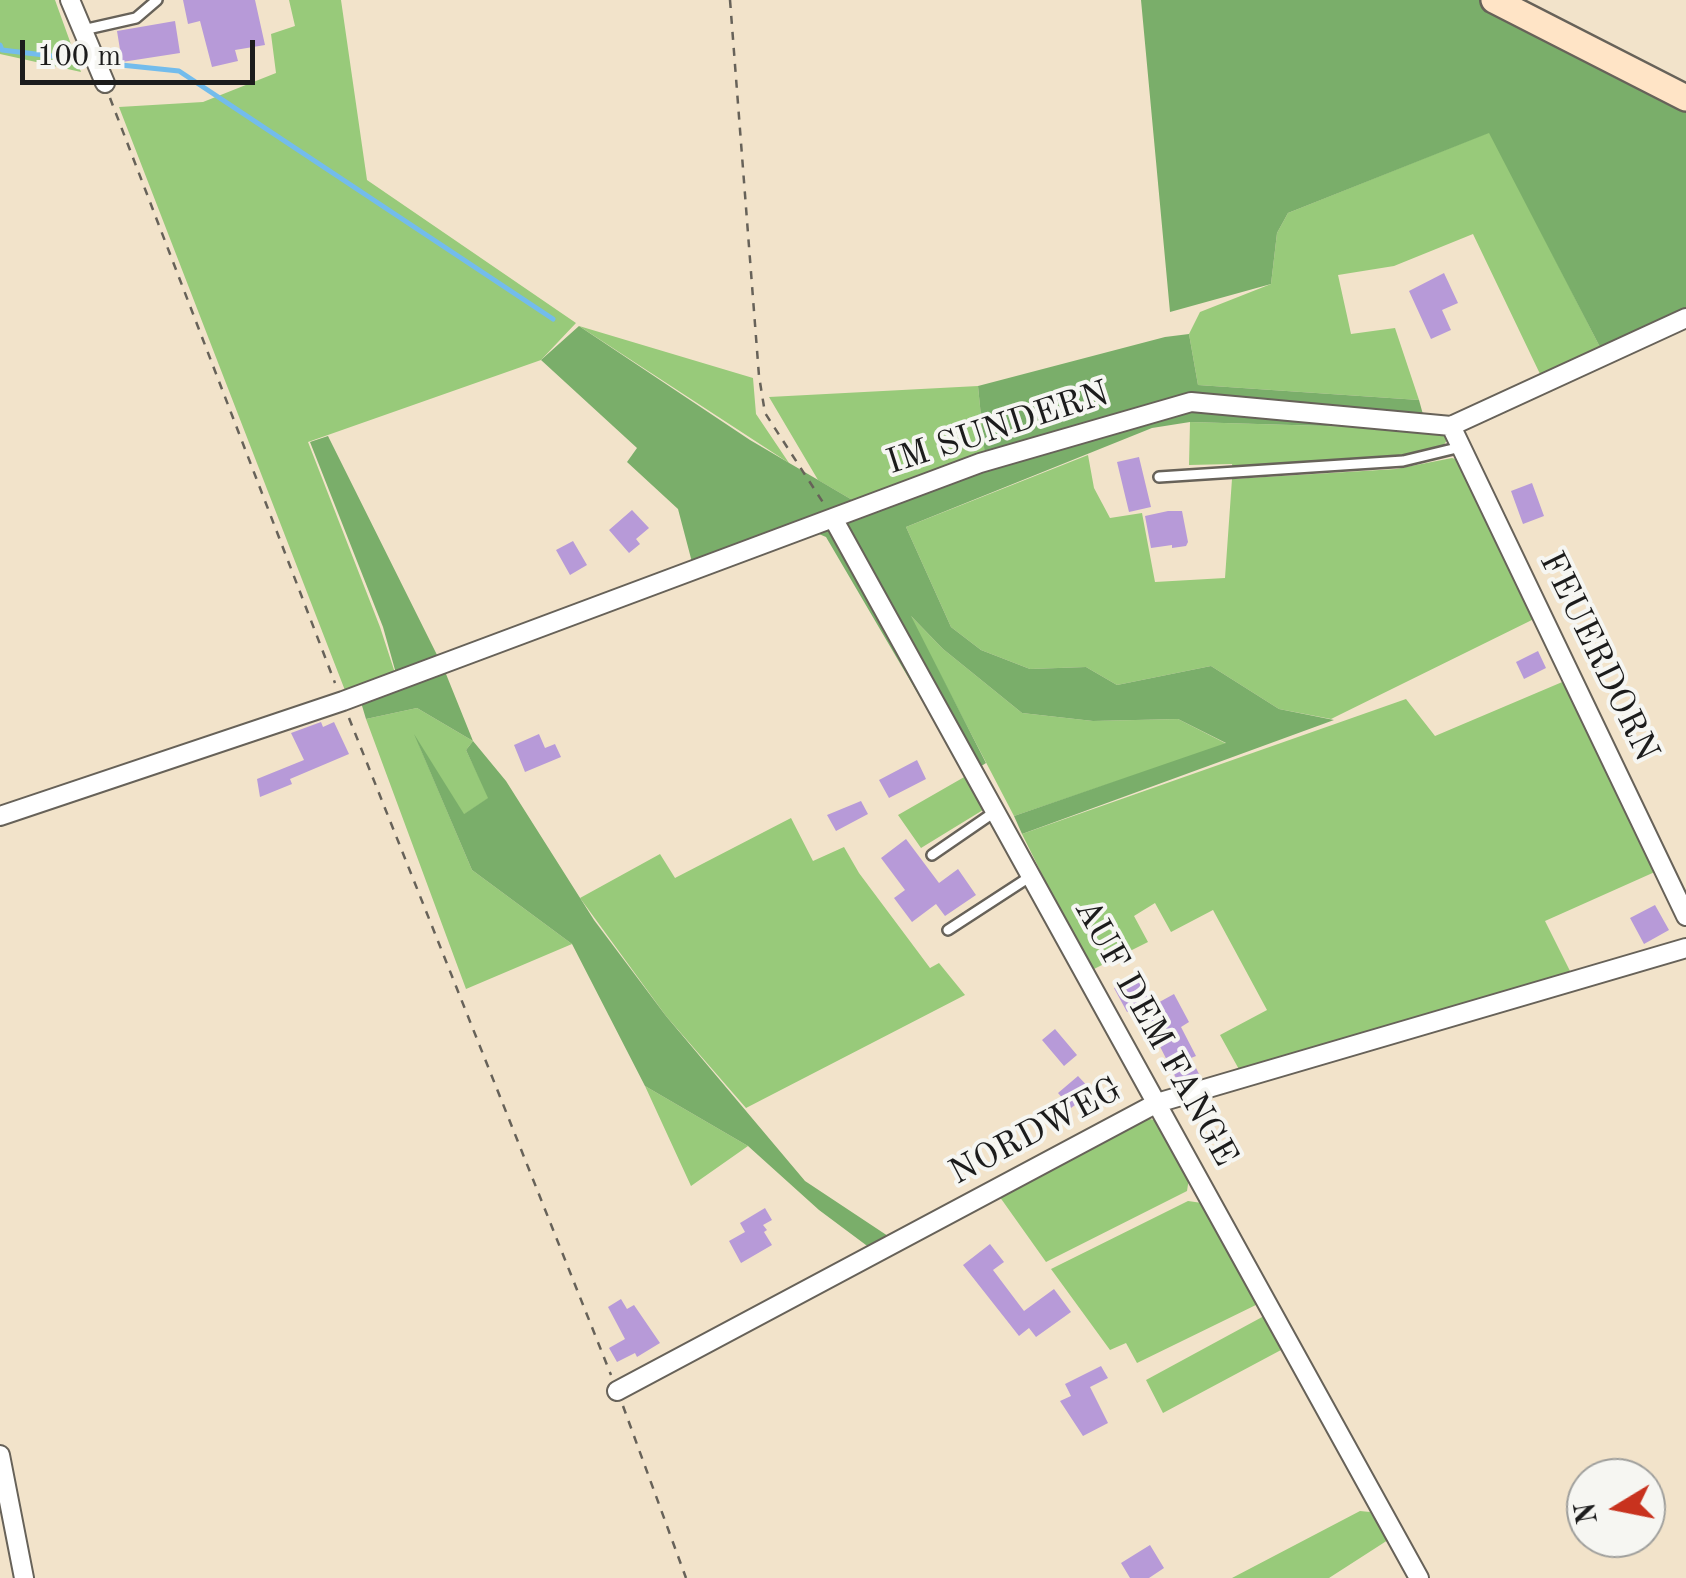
<!DOCTYPE html>
<html>
<head>
<meta charset="utf-8">
<style>
	body { margin:0 }
	#map { position:relative; width:1686px; height:1578px; overflow:hidden; background:#f2e3ca; font-family:"Old Standard TT",serif }
	canvas { display:block }
	.north { position:absolute; left:1566px; top:1458px; width:100px; height:100px; box-sizing:border-box; background:#f6f6f2; border:2px solid #9f9f9c; border-radius:50%; rotate:260deg; font-size:28px; font-weight:700; line-height:40px; text-align:center; color:#1c1c1c }
	.north::after { content:''; display:block; margin:auto; width:35px; height:45px; background:#c8321e; clip-path:polygon(50% 0,100% 100%,50% 72%,0 100%) }
	.scale { position:absolute; left:20px; top:40px; width:235px; height:45px; box-sizing:border-box; border:5px solid #1c1c1c; border-top:0; padding-left:12px; font-size:30px; line-height:35px; white-space:nowrap; color:#1c1c1c; -webkit-text-stroke:8px #f6f6f2; paint-order:stroke }
</style>
</head>
<body>
<div id="map">
<canvas width="1686" height="1578"></canvas>
<div class="north">N</div>
<div class="scale">100 m</div>
</div>
<script>
const ctx = document.querySelector('canvas').getContext('2d');
ctx.lineJoin = 'round';
function fill(path, color) { ctx.fillStyle = color; ctx.fill(path, 'evenodd'); }
const shape = rows => new Path2D(rows.map(r => 'M' + r).join(''));
function stroke(path, color, width, dash) { ctx.strokeStyle = color; ctx.lineWidth = width; ctx.lineCap = dash ? 'butt' : 'round'; ctx.setLineDash(dash || []); ctx.stroke(path); }
function write(font, color, halo, rows, align = 'center') {
  ctx.font = font + ' "Old Standard TT",serif'; ctx.lineWidth = 8; ctx.setLineDash([]); ctx.textBaseline = 'middle'; ctx.strokeStyle = halo; ctx.fillStyle = color; for (const [text, x, y, turn = 0] of rows) {
    ctx.save(); ctx.translate(x, y); ctx.rotate((+turn || 0) * Math.PI / 180); ctx.textAlign = isNaN(turn) ? turn : align; if (halo) ctx.strokeText(text, 0, 0); ctx.fillText(text, 0, 0); ctx.restore();
  }
}
const green = shape([
	[0,0,55,0,81,72,0,54],
	[289,0,341,0,367,180,576,323,541,360,308,442,380,627,395,673,346,693,119,107,203,102,276,73,271,34,295,26],
	[1490,132,1601,349,1541,376,1473,234,1394,266,1338,275,1351,334,1395,328,1419,400,1198,385,1189,334,1200,312,1271,284,1277,233,1288,213],
	[579,326,753,378,756,414,789,463],
	[978,386,985,456,854,501,818,480,769,397],
	[1190,422,1427,429,1450,436,1443,446,1405,456,1233,470,1232,464,1189,465],
	[1088,455,1094,488,1110,518,1142,513,1155,582,1225,578,1232,479,1396,469,1452,458,1462,461,1538,617,1331,719,1279,709,1211,666,1117,685,1086,667,1030,669,981,650,951,627,906,527],
	[908,613,943,649,1022,713,1093,721,1178,719,1227,744,1014,816],
	[1567,680,1657,871,1545,921,1571,973,1241,1073,1220,1035,1267,1010,1213,910,1171,932,1155,903,1134,916,1148,942,1090,971,1022,834,1406,699,1435,736],
	[417,708,473,741,466,750,489,798,463,815,419,745,472,870,572,944,466,989,366,719],
	[966,776,983,810,921,848,898,815],
	[791,818,813,861,844,847,859,873,930,968,939,963,965,995,746,1108,666,1016,580,898,660,854,675,878],
	[645,1086,748,1146,691,1186],
	[1144,1118,1155,1120,1189,1178,1187,1191,1046,1262,997,1193],
	[1188,1201,1202,1203,1260,1303,1137,1363,1126,1343,1110,1350,1051,1269],
	[1264,1316,1281,1350,1163,1413,1146,1380],
	[1360,1511,1370,1512,1388,1540,1329,1578,1232,1578]
]);
const forest = shape([
	[1141,0,1480,0,1686,106,1686,310,1601,349,1489,133,1288,213,1277,233,1271,284,1170,312],
	[579,326,750,440,854,501,986,467,978,386,1165,337,1189,334,1198,385,1419,400,1427,429,1190,422,1152,428,906,527,951,627,981,650,1030,669,1086,667,1117,685,1211,666,1279,709,1334,720,1022,834,1014,816,1226,743,1178,719,1093,721,1022,713,943,649,911,616,986,763,966,776,826,537,798,525,693,566,678,509,627,462,637,448,541,360],
	[328,436,444,669,473,741,506,781,594,920,666,1016,805,1181,894,1240,874,1251,819,1210,748,1146,645,1086,572,944,472,870,414,734,464,814,488,798,466,750,473,741,417,708,366,719,360,699,399,684,383,627,310,442]
]);
const stream = shape([
	[0,45,2,50,69,58],
	[121,65,179,71,553,319]
]);
const building = shape([
	[183,0,255,0,265,45,235,50,238,61,212,67,200,21,188,24],
	[175,21,180,53,122,62,117,31],
	[1444,273,1458,303,1442,310,1451,330,1431,339,1409,291],
	[1139,457,1151,507,1129,512,1117,462],
	[1532,483,1544,516,1523,524,1511,491],
	[632,510,649,528,636,539,640,544,629,553,609,530],
	[1168,511,1182,511,1188,542,1186,546,1172,548,1172,545,1151,548,1145,516],
	[573,541,587,565,570,575,556,550],
	[1538,651,1546,668,1524,679,1516,662],
	[321,722,323,727,334,722,349,754,290,779,292,784,260,797,257,779,304,760,291,733],
	[539,734,545,748,555,744,561,757,525,772,514,745],
	[917,760,926,779,889,798,879,780],
	[861,801,868,814,836,831,827,815],
	[906,839,939,883,958,869,976,895,945,916,936,904,912,922,894,898,905,890,881,858],
	[1655,905,1669,930,1644,944,1630,918],
	[1138,975,1154,1005,1174,994,1189,1022,1181,1027,1196,1056,1191,1058,1200,1076,1179,1084,1145,1017,1141,1019,1135,1008,1127,1012,1114,988],
	[1055,1029,1077,1055,1064,1066,1042,1040],
	[1078,1076,1091,1090,1084,1097,1084,1102,1079,1102,1071,1108,1058,1093],
	[765,1208,772,1220,763,1225,767,1230,764,1232,772,1245,741,1263,729,1241,745,1232,740,1223],
	[990,1244,1004,1262,993,1270,1024,1311,1054,1289,1071,1312,1036,1337,1029,1328,1019,1336,963,1265],
	[621,1299,627,1309,634,1305,660,1343,637,1357,635,1353,617,1362,609,1348,625,1339,608,1307],
	[1101,1366,1108,1378,1090,1387,1108,1423,1083,1436,1060,1401,1071,1396,1065,1384],
	[1150,1545,1164,1568,1149,1578,1130,1578,1121,1563]
]);
const path = shape([
	[730,0,759,376,765,413,824,504],
	[110,98,335,683],
	[349,718,611,1375],
	[623,1406,686,1578]
]);
const lane = shape([
	[83,30,136,18,157,0],
	[1159,477,1403,461,1461,447],
	[932,855,996,811],
	[948,930,1031,876]
]);
const street = shape([
	[70,0,105,83],
	[1451,426,1686,916],
	[834,520,1419,1578],
	[0,816,343,701,980,463,1191,402,1451,426,1686,318],
	[617,1391,1157,1103,1686,948],
	[0,1455,24,1578]
]);
const secondary = shape([
	[1494,0,1686,98]
]);
const streetNames = [
	["IM SUNDERN",998,429,-18],
	["FEUERDORN",1598,657,64],
	["AUF DEM FANGE",1155,1033,61],
	["NORDWEG",1036,1132,-28]
];
fill(green, '#98ca7a');
fill(forest, '#7aae6a');
stroke(stream, '#73bcec', 5);
fill(building, '#b79ad8');
stroke(lane, '#676259', 14);
stroke(street, '#676259', 22);
stroke(secondary, '#676259', 30);
stroke(path, '#676259', 2.5, [8, 8]);
stroke(lane, '#fff', 9);
stroke(street, '#fff', 18);
stroke(secondary, '#ffe4c6', 25);
write('35px', '#1c1c1c', '#f6f6f2', streetNames);
</script>
</body>
</html>
